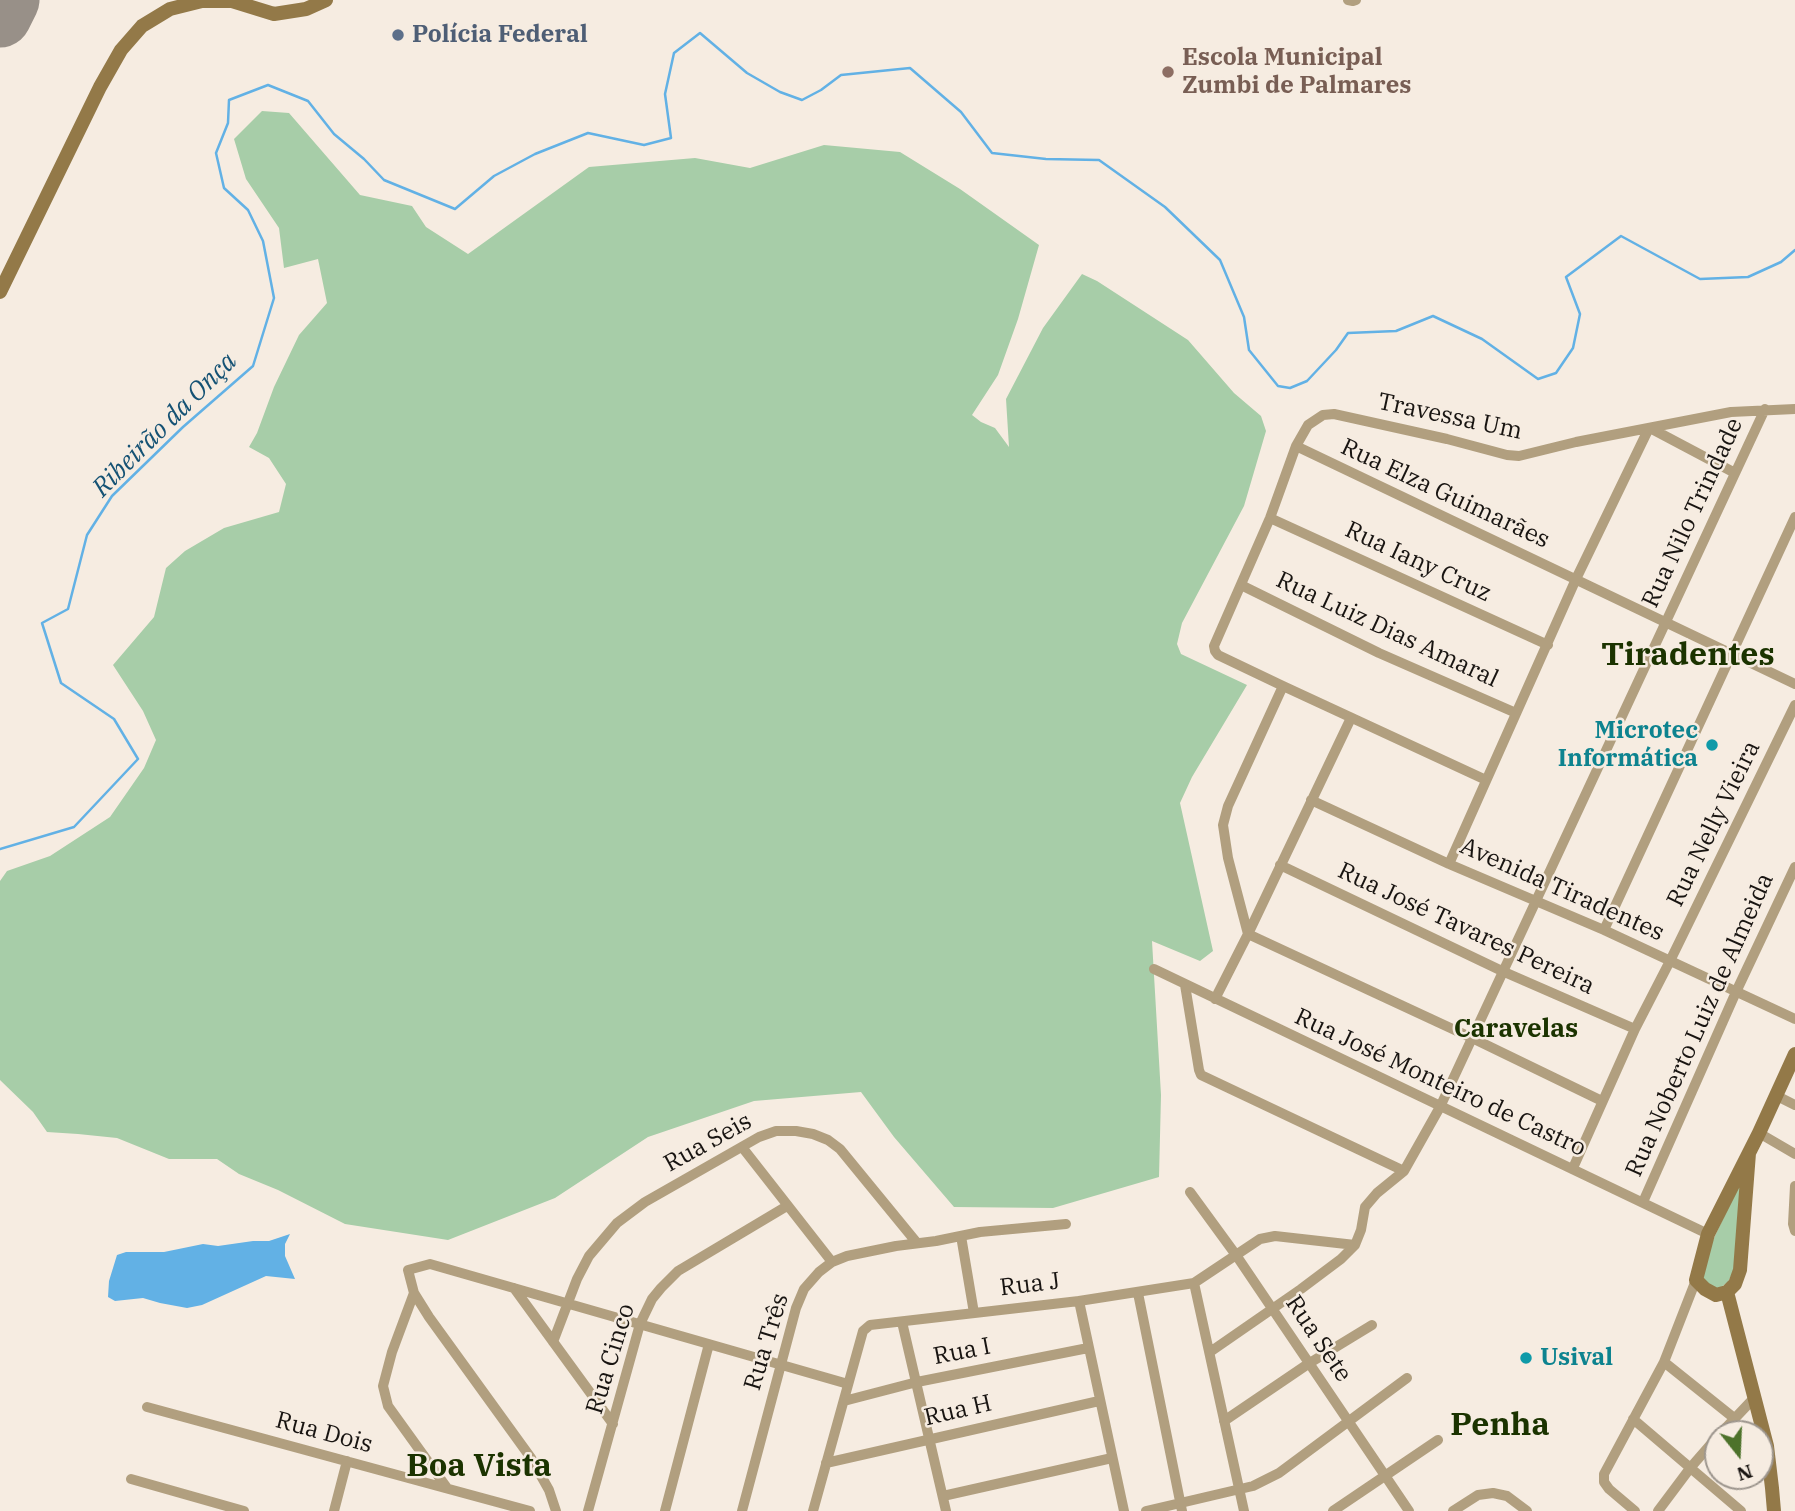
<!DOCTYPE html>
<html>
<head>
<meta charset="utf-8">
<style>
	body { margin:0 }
	#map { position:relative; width:1795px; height:1511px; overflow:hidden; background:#f6ece1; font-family:"IBM Plex Serif",serif }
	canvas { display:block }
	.north { position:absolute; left:1704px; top:1420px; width:70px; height:70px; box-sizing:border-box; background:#f6ece1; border:2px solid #9d968e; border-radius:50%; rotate:162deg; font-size:19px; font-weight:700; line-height:28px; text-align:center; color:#181411 }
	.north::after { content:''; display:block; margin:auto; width:24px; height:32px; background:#4d722b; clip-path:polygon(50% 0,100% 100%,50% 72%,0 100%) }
</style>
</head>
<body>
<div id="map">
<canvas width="1795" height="1511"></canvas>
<div class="north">N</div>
</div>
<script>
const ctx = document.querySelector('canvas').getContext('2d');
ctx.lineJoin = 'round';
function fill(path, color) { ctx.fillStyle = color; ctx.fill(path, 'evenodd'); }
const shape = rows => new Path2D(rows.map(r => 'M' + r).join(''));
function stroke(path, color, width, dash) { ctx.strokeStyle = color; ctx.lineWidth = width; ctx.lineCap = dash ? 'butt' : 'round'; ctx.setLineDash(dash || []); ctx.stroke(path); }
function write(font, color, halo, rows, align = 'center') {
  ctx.font = font + ' "IBM Plex Serif",serif'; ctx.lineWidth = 5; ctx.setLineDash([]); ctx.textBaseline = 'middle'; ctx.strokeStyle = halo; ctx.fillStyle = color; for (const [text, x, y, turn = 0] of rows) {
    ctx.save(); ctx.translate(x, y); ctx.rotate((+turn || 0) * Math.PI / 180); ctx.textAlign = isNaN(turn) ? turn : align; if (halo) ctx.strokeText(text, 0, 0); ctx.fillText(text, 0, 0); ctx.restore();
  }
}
const green = shape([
	[262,111,289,113,360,195,412,206,426,227,468,254,589,167,695,158,750,168,824,145,900,152,960,189,1039,245,1018,319,998,375,972,415,981,422,995,428,1009,447,1006,399,1043,328,1082,274,1097,281,1188,340,1234,393,1261,416,1266,431,1244,506,1182,623,1177,644,1181,654,1247,685,1192,777,1180,803,1213,951,1200,961,1152,941,1161,1095,1159,1177,1053,1208,954,1207,894,1137,861,1092,754,1101,648,1137,555,1198,448,1240,345,1224,278,1190,239,1174,217,1159,169,1159,117,1138,78,1134,47,1132,33,1112,0,1080,0,881,7,871,50,856,110,817,144,768,156,740,143,711,113,665,154,617,166,568,185,551,224,528,279,512,286,484,269,458,249,447,257,433,274,387,299,335,327,303,318,259,284,268,279,228,246,179,234,139],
	[1742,1178,1734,1270,1728,1282,1720,1288,1712,1288,1705,1284,1700,1268]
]);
const water = shape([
	[290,1234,285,1244,285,1256,295,1279,266,1276,202,1305,187,1308,160,1303,143,1298,115,1301,108,1297,109,1281,117,1255,126,1252,164,1252,203,1244,218,1246,253,1241,269,1241]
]);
const stream = shape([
	[0,849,74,827,138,759,114,719,61,683,42,623,68,609,87,535,112,496,183,427,253,366,274,298,263,241,248,210,224,188,216,153,228,123,229,100,268,85,308,101,334,134,364,159,384,180,455,209,494,176,535,154,588,133,644,145,671,138,665,94,674,53,700,33,747,73,780,92,802,100,821,90,841,75,910,68,961,112,992,153,1046,159,1099,160,1165,207,1220,260,1244,317,1249,350,1278,386,1290,388,1307,381,1336,350,1348,333,1396,331,1433,316,1482,339,1538,379,1556,373,1573,348,1580,314,1566,277,1621,236,1700,279,1748,277,1781,262,1795,250]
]);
const runway = shape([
	[0,16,8,0]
]);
const street = shape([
	[1348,0,1353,1,1356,0],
	[1650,428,1735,473],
	[1296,446,1795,684],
	[1270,518,1548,645],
	[1241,585,1379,653,1516,713],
	[1283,686,1228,806,1223,825,1228,858,1248,934,1472,1038,1602,1101],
	[1486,780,1283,686,1218,655,1215,651,1214,646,1270,518,1296,446,1308,425,1323,415,1334,414,1447,439,1507,455,1519,456,1576,442,1731,412,1795,409],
	[1311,800,1449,864,1604,930,1795,1019],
	[1449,864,1576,579,1649,428],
	[1280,865,1502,971,1635,1029],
	[1604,930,1795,517],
	[1154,969,1708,1234],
	[1185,985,1199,1070,1201,1075,1404,1171],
	[1215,999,1248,934,1351,718],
	[1777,1096,1795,1105],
	[1759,1133,1795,1154],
	[742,1147,832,1262],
	[1573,1168,1635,1029,1670,961,1795,705],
	[1795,1186,1793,1224,1795,1231],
	[1190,1192,1236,1255,1409,1511],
	[1643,1202,1736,992,1795,867],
	[961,1236,974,1313],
	[1194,1283,1244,1511],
	[514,1288,613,1424],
	[414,1293,392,1352,383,1386,388,1406,447,1488],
	[1138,1293,1182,1511],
	[1079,1301,1124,1511],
	[902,1322,946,1511],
	[553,1342,577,1279,589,1256,617,1223,645,1202,759,1137,776,1131,796,1131,813,1134,828,1140,840,1149,917,1243],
	[1210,1352,1301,1289,1341,1259,1355,1245,1361,1230,1365,1207,1377,1193,1404,1171,1440,1107,1765,409],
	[1664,1362,1734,1418],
	[844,1401,917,1382,1088,1348],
	[147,1407,530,1511],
	[1633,1419,1741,1511],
	[1224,1421,1308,1364,1372,1325],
	[1720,1434,1755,1397],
	[826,1463,1099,1401],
	[131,1479,244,1511],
	[943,1496,1112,1458],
	[334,1511,347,1461],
	[556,1511,549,1490,531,1458,429,1317,414,1293,408,1270,430,1264,848,1384],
	[588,1511,640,1324,652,1299,661,1288,678,1271,787,1206],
	[665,1511,709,1344],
	[742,1511,796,1308,804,1289,819,1272,832,1262,847,1256,896,1246,936,1241,980,1232,1066,1224],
	[813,1511,863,1331,870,1325,1079,1301,1194,1283,1260,1239,1275,1236,1355,1245],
	[1146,1511,1253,1486,1279,1473,1407,1378],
	[1333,1511,1438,1440],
	[1453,1511,1478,1495,1493,1493,1507,1496,1527,1511],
	[1635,1511,1609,1489,1604,1482,1604,1474,1664,1362,1696,1280],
	[1658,1511,1691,1467,1718,1436]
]);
const secondary = shape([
	[0,292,100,87,121,50,142,26,170,9,202,1,232,1,274,14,306,9,326,0],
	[1749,1153,1740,1270,1735,1284,1727,1292,1716,1295,1705,1289,1696,1280,1708,1234,1759,1133,1795,1054],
	[1727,1292,1767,1446,1772,1488,1774,1511]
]);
const markers = [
	[398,35,7,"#5c6f8a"],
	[1168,72,7,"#8d6e63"],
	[1712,745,7,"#0f9aa8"],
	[1526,1358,7,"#0f9aa8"]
];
const serviceNames = [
	["Polícia Federal",412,35]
];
const educationNames = [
	["Escola Municipal",1182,58],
	["Zumbi de Palmares",1182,86]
];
const streetNames = [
	["Travessa Um",1450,417,12],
	["Rua Elza Guimarães",1445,494,25],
	["Rua Nilo Trindade",1693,513,-65],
	["Rua Iany Cruz",1418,562,25],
	["Rua Luiz Dias Amaral",1387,630,25],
	["Rua Nelly Vieira",1714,824,-64],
	["Avenida Tiradentes",1562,890,24],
	["Rua José Tavares Pereira",1466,929,25],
	["Rua Noberto Luiz de Almeida",1700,1025,-66],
	["Rua José Monteiro de Castro",1440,1083,25],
	["Rua Seis",708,1143,-29],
	["Rua J",1030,1285,-7],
	["Rua Sete",1318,1339,56],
	["Rua Três",767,1342,-73],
	["Rua I",962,1352,-11],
	["Rua Cinco",611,1359,-73],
	["Rua H",958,1411,-13],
	["Rua Dois",324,1433,15]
];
const cultureNames = [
	["Microtec",1698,731],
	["Informática",1698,759],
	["Usival",1540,1358,"left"]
];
const waterNames = [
	["Ribeirão da Onça",165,425,-45]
];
const neighbourhoodNames = [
	["Caravelas",1516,1029]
];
const districtNames = [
	["Tiradentes",1688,656],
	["Penha",1500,1426],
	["Boa Vista",479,1467]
];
fill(green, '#a7cda8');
fill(water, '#62b1e5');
stroke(stream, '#62b1e5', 2.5);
stroke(runway, '#989088', 63);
stroke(street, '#b19f7f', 10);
stroke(secondary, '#937948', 14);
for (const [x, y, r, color] of markers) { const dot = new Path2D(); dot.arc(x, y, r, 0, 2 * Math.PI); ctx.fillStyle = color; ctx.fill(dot); stroke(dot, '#f6ece1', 2.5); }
write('bold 24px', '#4e5e75', '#f6ece1', serviceNames, 'left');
write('bold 24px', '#785e54', '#f6ece1', educationNames, 'left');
write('24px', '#181411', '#f6ece1', streetNames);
write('bold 24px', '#0d838f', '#f6ece1', cultureNames, 'right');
write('italic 26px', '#155274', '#f6ece1', waterNames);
write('bold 26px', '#1b3300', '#f6ece1', neighbourhoodNames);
write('bold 32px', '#1b3300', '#f6ece1', districtNames);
</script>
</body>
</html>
